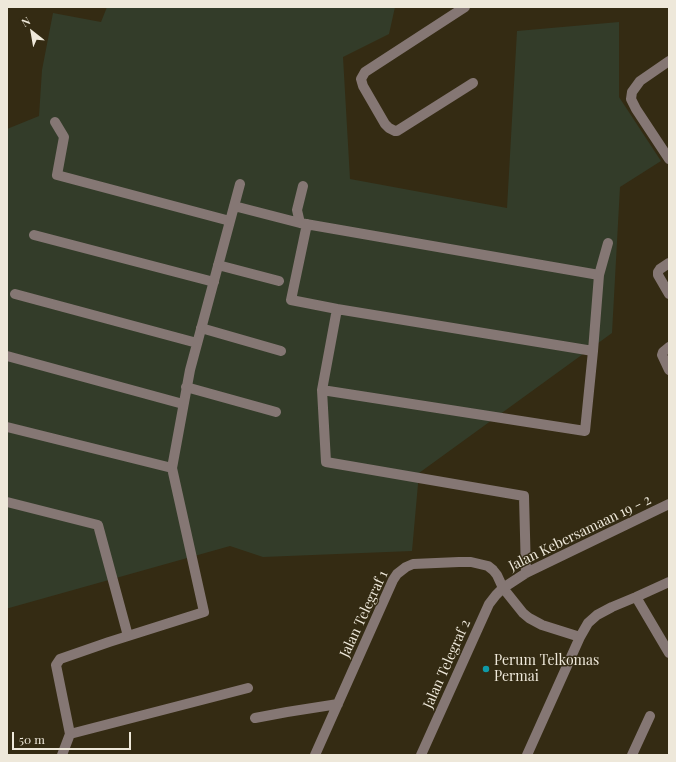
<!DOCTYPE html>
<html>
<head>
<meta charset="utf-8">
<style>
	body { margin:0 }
	#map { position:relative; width:676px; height:762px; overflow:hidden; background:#342b13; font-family:"Playfair Display",serif }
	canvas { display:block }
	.frame { position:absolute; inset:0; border:8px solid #eee8da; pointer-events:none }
	.north { position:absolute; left:12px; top:12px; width:40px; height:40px; -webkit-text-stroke:3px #342b13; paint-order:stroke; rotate:329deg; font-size:11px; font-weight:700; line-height:16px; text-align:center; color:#eee8da }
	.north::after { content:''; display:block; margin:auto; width:14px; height:18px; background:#eee8da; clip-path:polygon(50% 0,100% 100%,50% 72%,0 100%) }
	.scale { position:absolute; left:12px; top:732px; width:119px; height:18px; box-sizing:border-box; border:2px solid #eee8da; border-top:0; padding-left:5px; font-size:12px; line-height:14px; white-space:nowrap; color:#eee8da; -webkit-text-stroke:3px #342b13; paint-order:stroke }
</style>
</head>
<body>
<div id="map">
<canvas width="676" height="762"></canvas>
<div class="frame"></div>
<div class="north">N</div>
<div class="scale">50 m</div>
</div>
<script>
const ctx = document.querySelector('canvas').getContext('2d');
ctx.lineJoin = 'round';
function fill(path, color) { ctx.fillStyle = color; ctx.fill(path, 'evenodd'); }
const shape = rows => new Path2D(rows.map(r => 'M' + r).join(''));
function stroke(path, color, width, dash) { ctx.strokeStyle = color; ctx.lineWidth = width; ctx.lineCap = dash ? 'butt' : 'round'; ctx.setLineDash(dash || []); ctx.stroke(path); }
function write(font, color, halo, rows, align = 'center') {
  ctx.font = font + ' "Playfair Display",serif'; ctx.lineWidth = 3; ctx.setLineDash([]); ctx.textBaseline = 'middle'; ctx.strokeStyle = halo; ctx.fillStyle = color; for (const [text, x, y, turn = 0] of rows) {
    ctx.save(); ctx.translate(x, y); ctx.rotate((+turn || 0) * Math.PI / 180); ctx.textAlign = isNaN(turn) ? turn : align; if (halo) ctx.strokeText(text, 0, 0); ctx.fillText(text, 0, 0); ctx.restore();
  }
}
const green = shape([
	[107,7,395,7,389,34,343,57,350,179,507,208,517,31,619,22,619,97,661,161,620,187,612,333,419,473,412,551,263,557,230,546,9,608,7,608,7,129,39,116,42,70,53,13,101,22]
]);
const minor = shape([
	[465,7,365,72,361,79,363,86,385,124,389,128,395,131,397,131,473,83],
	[669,61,640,81,632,92,631,99,636,109,669,159],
	[55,122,64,137,57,175,230,221],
	[303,186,297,210,300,223,599,275,593,351,585,431,322,390,337,309,593,351],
	[234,206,300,223],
	[307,224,291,300,337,309],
	[34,235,214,282],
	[669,263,660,269,658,272,658,275,669,294],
	[218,265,279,281],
	[599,275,608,243],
	[15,294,197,343],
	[201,328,281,351],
	[669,347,663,352,662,355,669,370],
	[7,356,183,404],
	[186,387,276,412],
	[322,390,326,462,524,496,526,573],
	[7,427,172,468],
	[7,502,98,525,128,636],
	[636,597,669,653],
	[255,718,287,712,338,704],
	[70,734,248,688],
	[62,755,70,734,56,665,60,659,109,642,204,612,172,468,190,370,240,184],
	[315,755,393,580,397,574,406,567,413,564,459,562,471,562,488,566,493,570,497,575,503,588,523,613,529,618,542,625,580,637],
	[421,755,475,635,489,604,496,595,503,588,526,573,669,504],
	[527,755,580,637,588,623,597,615,612,607,636,597,669,582],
	[632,755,650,716]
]);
const markers = [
	[486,669,4,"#0f9aa8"]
];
const streetNames = [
	["Jalan Kebersamaan 19 - 2",580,533,-26],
	["Jalan Telegraf 1",364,614,-65],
	["Jalan Telegraf 2",447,664,-66]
];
const poiNames = [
	["Perum Telkomas",494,661],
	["Permai",494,677]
];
fill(green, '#333c29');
stroke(minor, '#857774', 10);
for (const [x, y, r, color] of markers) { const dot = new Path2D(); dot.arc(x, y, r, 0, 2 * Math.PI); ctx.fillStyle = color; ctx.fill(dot); stroke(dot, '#342b13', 1.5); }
write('14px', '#eee8da', '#342b13', streetNames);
write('14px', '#eee8da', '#342b13', poiNames, 'left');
</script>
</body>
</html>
